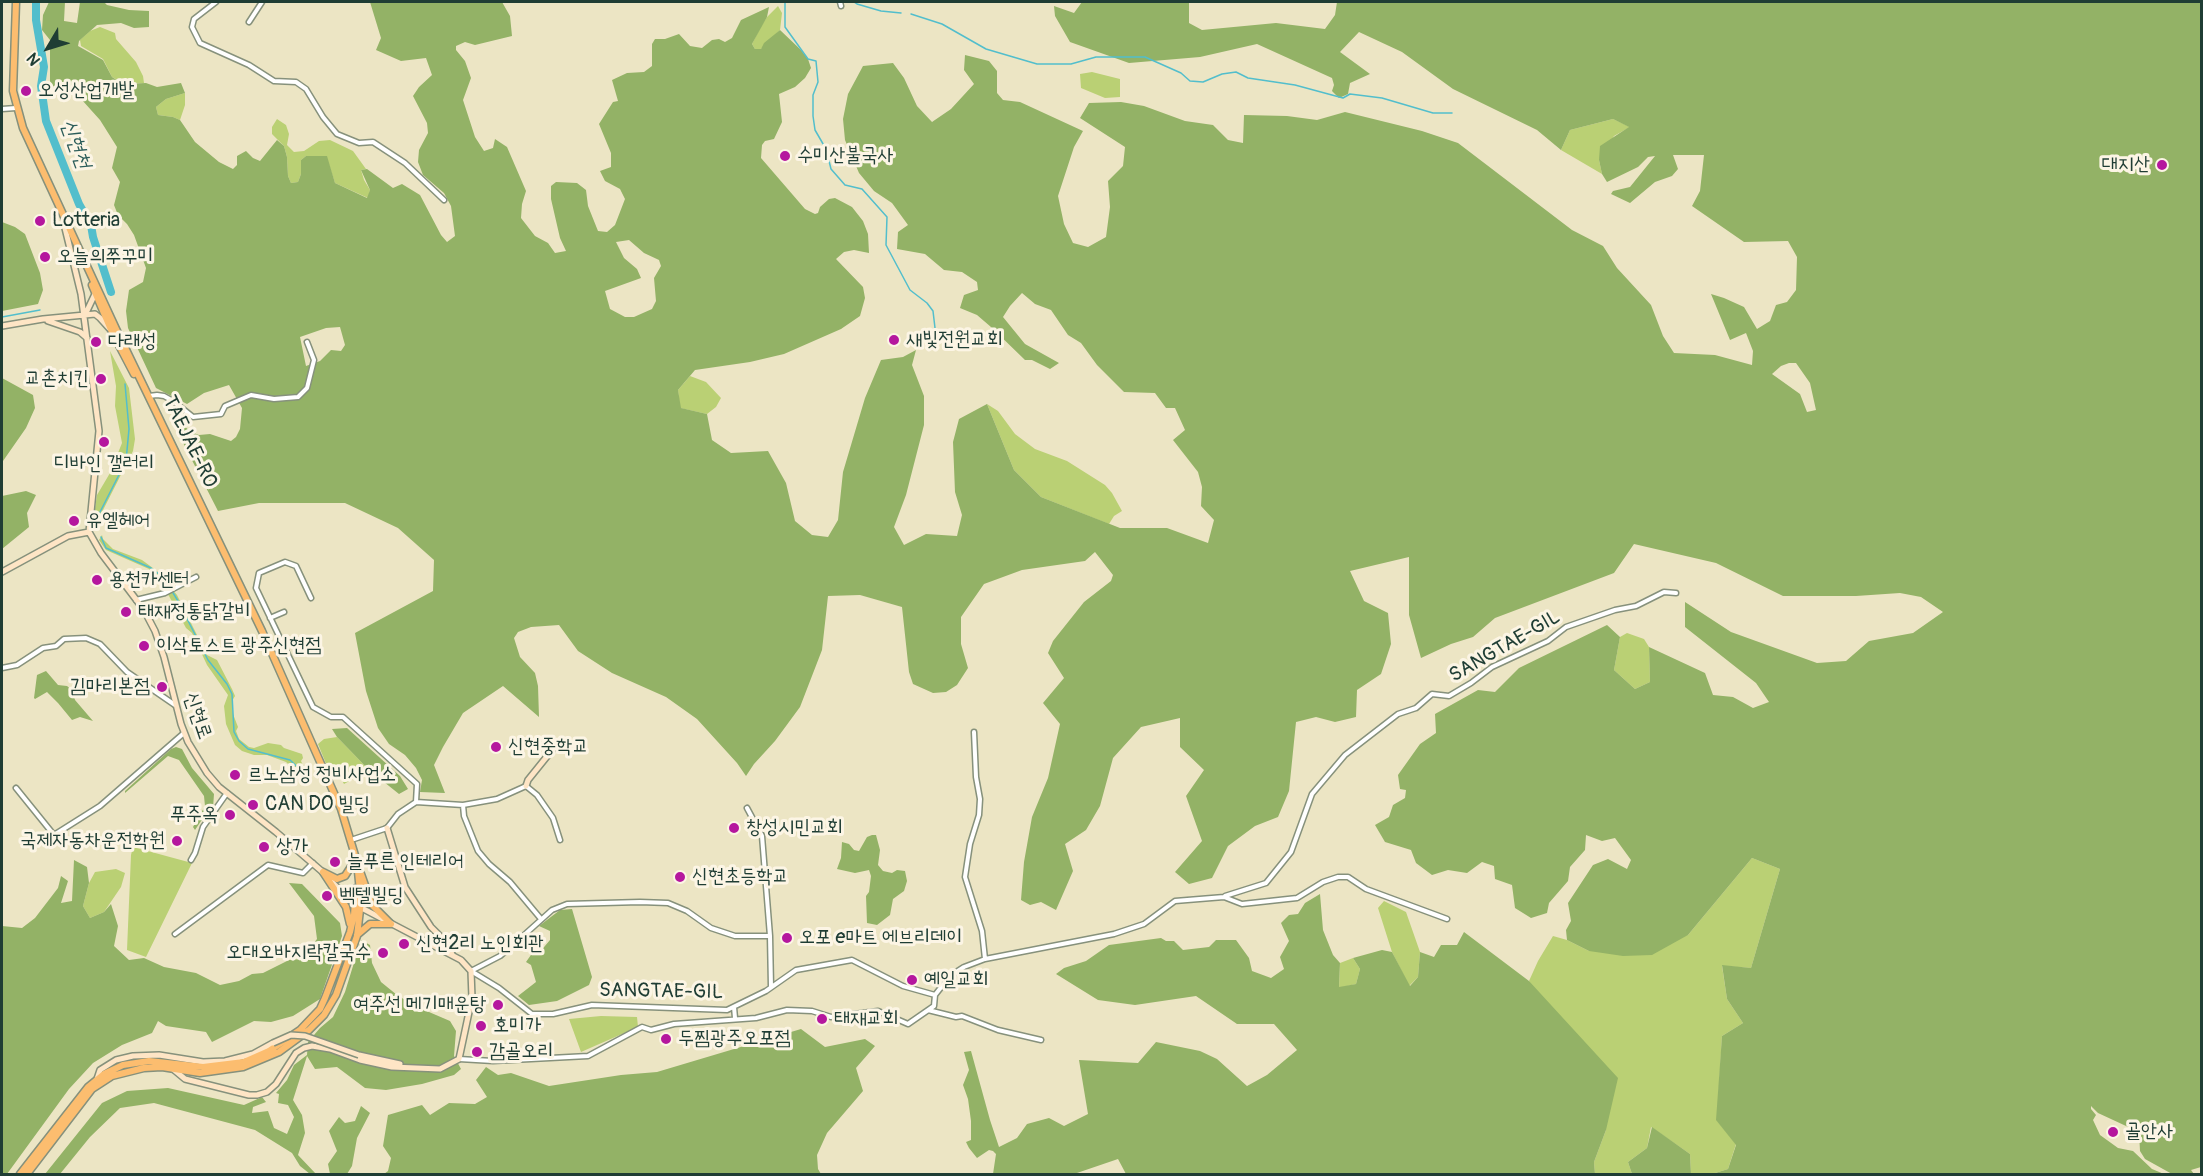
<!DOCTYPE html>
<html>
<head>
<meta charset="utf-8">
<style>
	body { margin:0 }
	#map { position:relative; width:2203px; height:1176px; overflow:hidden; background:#ece5c4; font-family:Pangolin,sans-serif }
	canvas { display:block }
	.frame { position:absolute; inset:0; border:3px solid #1f3d34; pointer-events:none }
	.north { position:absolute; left:18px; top:18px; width:60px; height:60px; -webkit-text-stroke:4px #fcf5e5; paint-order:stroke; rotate:232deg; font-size:16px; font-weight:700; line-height:24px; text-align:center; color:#1f3d34 }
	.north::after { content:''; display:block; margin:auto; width:21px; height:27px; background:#1f3d34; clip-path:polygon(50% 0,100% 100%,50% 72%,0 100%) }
</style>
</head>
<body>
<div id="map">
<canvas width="2203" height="1176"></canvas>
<div class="frame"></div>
<div class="north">N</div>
</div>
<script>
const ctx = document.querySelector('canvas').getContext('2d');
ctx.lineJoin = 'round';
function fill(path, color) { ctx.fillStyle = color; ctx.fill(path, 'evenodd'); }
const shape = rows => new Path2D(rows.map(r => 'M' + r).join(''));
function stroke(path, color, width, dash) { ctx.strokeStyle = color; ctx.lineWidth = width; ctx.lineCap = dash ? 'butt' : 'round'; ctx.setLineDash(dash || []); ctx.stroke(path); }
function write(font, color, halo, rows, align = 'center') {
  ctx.font = font + ' Pangolin,"Poor Story",sans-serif'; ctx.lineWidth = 6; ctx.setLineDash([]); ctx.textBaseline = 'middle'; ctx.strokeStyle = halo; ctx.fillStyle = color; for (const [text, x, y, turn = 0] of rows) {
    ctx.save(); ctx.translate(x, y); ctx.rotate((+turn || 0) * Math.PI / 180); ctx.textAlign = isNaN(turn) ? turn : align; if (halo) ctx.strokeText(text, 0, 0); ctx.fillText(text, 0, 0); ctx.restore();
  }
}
const green = shape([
	[778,6,782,13,780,30,761,49,755,49,752,44,761,26,767,17],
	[100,27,115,33,116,39,136,62,143,76,144,83,123,83,112,77,103,59,81,46,80,40,90,31],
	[1092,72,1120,79,1120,97,1105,98,1081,88,1080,74],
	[185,93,185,105,180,120,173,117,158,115,156,107,166,99],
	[277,119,286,125,289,134,287,145,294,152,304,151,319,141,330,140,353,151,366,169,361,170,364,180,370,190,368,198,335,183,326,156,306,156,301,160,301,174,298,182,291,183,288,176,287,157,284,146,272,134,272,127],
	[1613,119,1630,127,1614,136,1599,160,1602,174,1561,150,1570,130],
	[110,351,129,388,135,439,133,451,100,516,100,527,94,528,93,522,97,495,110,473,122,443,115,406,116,386],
	[690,376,706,382,721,398,716,407,707,414,680,408,678,390],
	[987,404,998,411,1015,434,1035,449,1067,461,1105,485,1112,493,1122,511,1114,516,1109,524,1041,497,1014,470],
	[102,535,103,539,113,549,142,560,157,571,177,595,207,655,217,660,232,689,235,696,232,701,233,714,238,727,236,731,239,739,249,747,254,748,268,743,281,745,284,748,302,754,303,758,301,761,308,776,305,779,286,762,267,755,254,755,242,751,235,745,226,724,224,706,228,695,207,665,192,633,186,628,169,596,149,569,106,550,99,540],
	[1627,633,1644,639,1649,647,1650,682,1635,689,1614,670,1620,637],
	[337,737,369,770,344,784,336,770,329,771,318,744,324,739],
	[133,847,192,863,146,957,127,950,131,855],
	[1752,858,1780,869,1751,968,1722,966,1727,999,1743,1023,1722,1036,1717,1120,1736,1144,1728,1169,1712,1174,1691,1174,1690,1154,1651,1127,1647,1148,1628,1162,1632,1174,1595,1174,1594,1162,1606,1130,1529,981,1538,961,1553,936,1567,940,1589,951,1688,935],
	[116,869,125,873,121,887,104,912,90,918,83,906,89,883,95,872],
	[1384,901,1406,912,1420,952,1418,977,1409,986,1392,952,1378,908],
	[1353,958,1360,969,1356,984,1339,988,1340,963],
	[601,1016,637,1017,638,1027,581,1052,569,1019]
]);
const forest = shape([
	[49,2,65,2,64,21,77,23,80,2,104,2,107,5,129,10,149,11,149,27,134,28,121,23,97,25,79,41,78,46,103,60,112,77,123,84,146,83,157,87,181,83,185,93,166,99,156,107,158,115,173,117,180,120,195,142,219,162,233,169,237,165,237,156,246,151,253,158,260,161,277,140,284,146,287,157,288,176,291,183,298,182,301,174,301,160,306,156,327,156,335,183,367,198,370,190,361,170,367,169,393,188,402,184,420,195,441,235,447,242,455,236,451,206,444,193,423,175,418,162,419,150,428,133,427,123,413,96,419,87,432,75,426,58,401,61,376,50,381,38,370,2,502,2,510,16,512,36,475,45,465,42,456,46,456,50,465,61,471,78,463,100,475,137,484,151,493,148,495,139,507,147,526,191,522,204,521,218,535,236,548,243,555,253,566,251,560,238,551,199,551,186,556,182,577,183,586,190,588,206,598,231,607,232,615,225,625,199,620,189,605,181,600,171,611,167,611,153,599,124,613,102,618,101,612,80,627,73,644,72,652,66,652,44,655,39,665,39,679,34,690,46,702,48,712,40,719,39,725,42,732,38,741,20,769,7,767,17,752,44,755,49,761,49,764,43,780,30,801,50,808,59,811,68,805,78,795,87,779,94,782,122,774,139,765,141,762,145,761,158,805,209,815,214,818,213,820,207,829,199,835,198,852,207,863,221,868,234,869,253,854,250,844,252,836,259,863,287,865,298,860,316,841,329,784,354,750,362,695,370,678,390,681,408,707,414,712,440,731,453,768,451,786,483,795,521,812,535,828,537,838,520,843,472,865,398,881,360,903,357,916,350,912,365,924,396,924,425,906,495,894,527,904,545,926,534,957,536,962,515,955,492,953,442,959,419,987,404,1014,470,1041,497,1120,528,1167,528,1208,543,1214,520,1201,506,1202,487,1198,472,1173,440,1185,430,1175,408,1166,408,1155,393,1124,392,1097,365,1081,343,1068,335,1051,310,1035,304,1022,293,1010,306,1003,317,1025,344,1059,363,1050,369,1032,360,1025,360,991,327,977,315,960,308,964,295,978,290,977,282,962,272,944,270,925,254,897,249,898,232,908,225,892,203,874,191,859,173,845,140,843,119,848,94,863,66,893,63,904,78,917,106,932,122,951,109,974,84,964,70,965,55,989,61,997,71,997,93,1003,100,1020,102,1083,131,1074,147,1058,196,1064,224,1073,243,1088,247,1106,237,1110,207,1108,181,1123,166,1125,147,1080,118,1089,103,1121,102,1144,106,1185,121,1213,125,1228,140,1243,143,1244,115,1287,116,1317,120,1345,112,1422,131,1458,143,1572,230,1603,246,1617,268,1651,305,1663,336,1674,353,1715,355,1752,365,1753,351,1746,333,1730,340,1711,294,1724,298,1744,307,1757,329,1770,321,1776,305,1787,302,1796,290,1797,257,1788,241,1744,242,1692,206,1700,191,1704,155,1673,155,1678,169,1672,176,1655,182,1630,203,1611,194,1613,191,1630,187,1655,156,1648,157,1638,167,1607,182,1602,174,1599,160,1600,146,1629,127,1613,119,1570,130,1561,150,1537,130,1453,89,1402,52,1359,32,1340,52,1370,74,1350,83,1348,94,1339,98,1332,91,1334,85,1332,78,1257,44,1200,57,1129,63,1070,42,1055,16,1054,6,1074,13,1082,2,1189,2,1189,23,1202,30,1276,23,1325,29,1335,15,1337,2,2201,2,2201,1167,2191,1170,2194,1174,2172,1174,2145,1159,2140,1151,2139,1132,2098,1113,2091,1106,2091,1109,2096,1115,2093,1120,2100,1135,2118,1148,2133,1151,2152,1169,2164,1174,1712,1174,1728,1169,1736,1145,1716,1120,1722,1036,1743,1023,1727,999,1722,965,1751,968,1780,869,1752,858,1688,935,1652,955,1623,956,1589,951,1567,940,1566,930,1571,921,1568,903,1593,865,1608,859,1627,869,1631,860,1615,838,1602,841,1586,835,1585,850,1570,867,1568,881,1549,903,1547,913,1531,918,1515,908,1512,885,1495,879,1494,866,1482,862,1467,873,1448,870,1432,875,1416,863,1411,850,1385,842,1375,825,1389,817,1393,805,1405,798,1406,790,1400,789,1398,775,1420,744,1436,733,1435,714,1478,690,1495,692,1519,668,1607,625,1620,637,1614,670,1635,689,1650,682,1649,647,1705,673,1713,695,1733,697,1753,708,1769,702,1756,683,1685,627,1685,602,1731,632,1817,663,1846,661,1869,641,1913,633,1943,612,1921,597,1900,593,1856,596,1783,596,1716,563,1634,544,1614,573,1495,618,1473,637,1451,644,1421,658,1409,615,1409,557,1350,571,1364,601,1388,613,1391,644,1381,674,1357,690,1356,717,1335,722,1316,717,1296,722,1289,791,1278,817,1255,826,1228,846,1212,878,1189,884,1175,872,1202,841,1186,796,1204,770,1180,747,1180,718,1141,727,1113,758,1100,806,1086,830,1065,844,1073,871,1056,910,1041,902,1030,905,1021,900,1024,862,1032,817,1048,778,1060,724,1043,703,1064,678,1048,653,1053,641,1084,602,1111,581,1113,575,1095,552,1085,561,1022,570,984,584,961,617,961,644,968,668,957,685,946,692,933,693,913,684,909,672,902,607,860,595,828,596,822,650,800,707,775,741,754,764,746,776,737,763,697,719,666,697,612,673,578,651,559,625,531,627,518,632,514,638,520,657,535,673,538,686,539,717,503,686,463,713,443,747,434,765,445,793,420,792,422,780,416,768,405,755,389,744,378,728,366,691,355,633,433,591,434,560,398,528,345,503,259,503,218,511,175,427,183,425,191,432,199,435,210,434,231,441,236,437,240,429,242,408,229,385,204,393,187,404,156,388,128,328,126,311,129,290,143,282,146,268,134,235,127,224,118,215,114,205,120,182,112,168,117,147,100,120,82,100,67,91,50,85,50,40,42,30,43,15],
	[629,240,644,253,659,260,661,266,654,278,656,301,652,309,634,317,625,317,610,309,605,291,641,278,637,269,624,258,616,242],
	[340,327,345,345,341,351,331,350,320,361,306,366,300,337,326,328],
	[1789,363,1796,363,1810,383,1816,410,1807,412,1800,394,1772,374,1781,366],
	[2,222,15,227,25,234,40,273,43,290,38,304,2,311],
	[2,378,33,395,35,408,26,428,3,461,2,476],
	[26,491,36,495,27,513,29,527,2,549,2,496],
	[46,671,58,685,67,686,72,690,75,700,93,721,80,717,72,720,58,703,47,692,35,699,34,698,37,675],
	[347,728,400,776,408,789,399,794,369,770,337,737,332,729],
	[176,747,182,749,192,768,214,794,213,808,207,812,195,830,193,827,205,806,204,796,179,760,168,756,125,793,125,791,171,749],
	[872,835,876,835,880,850,878,865,883,871,892,873,897,870,905,871,907,881,904,891,893,899,890,915,877,925,867,923,866,896,869,892,871,876,869,870,855,873,837,869,841,858,842,842,849,844,854,850,859,851,867,837],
	[74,860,87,867,89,883,83,906,90,918,104,912,111,904,118,926,114,946,129,960,144,958,164,967,196,973,220,985,239,981,252,974,263,973,289,960,301,959,317,939,314,916,289,883,302,884,340,923,342,936,320,999,293,1016,271,1022,254,1021,212,1042,206,1032,166,1026,158,1021,152,1033,122,1045,93,1063,69,1089,7,1174,2,1174,2,926,22,928,35,918,58,888,61,876,68,881,61,903,72,901],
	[1320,894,1323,930,1333,955,1340,963,1339,987,1356,984,1360,969,1353,958,1382,950,1392,952,1410,986,1418,977,1420,952,1434,957,1441,945,1457,945,1464,932,1529,981,1618,1078,1606,1130,1594,1162,1595,1174,1126,1174,1118,1159,1074,1174,993,1174,996,1154,993,1151,989,1150,977,1158,969,1148,966,1142,971,1140,971,1121,968,1099,963,1085,969,1070,964,1052,971,1051,990,1120,999,1147,1017,1138,1027,1124,1049,1118,1064,1126,1088,1114,1079,1060,1138,1063,1156,1042,1200,1051,1217,1059,1247,1086,1267,1075,1297,1050,1274,1024,1237,1024,1196,996,1135,1005,1098,1000,1056,974,1064,968,1086,961,1109,945,1161,938,1166,941,1174,941,1183,950,1209,947,1216,940,1236,940,1249,958,1252,971,1271,978,1284,969,1280,957,1289,941,1281,923,1289,915,1298,914,1305,903],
	[572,909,592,977,589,985,557,1001,529,1005,518,996,536,982,531,965,526,962,533,952,539,953,550,940,550,931,539,926,560,910],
	[361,940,370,945,372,963,381,982,397,995,415,1006,450,1021,456,1031,454,1056,461,1069,454,1075,422,1084,386,1090,365,1088,337,1067,315,1069,307,1056,293,1100,302,1115,305,1133,298,1155,316,1174,310,1174,300,1166,292,1153,255,1130,154,1103,120,1108,90,1137,60,1174,45,1174,102,1103,127,1091,168,1088,244,1105,262,1097,266,1102,253,1107,252,1113,268,1111,274,1128,287,1134,294,1117,288,1105,278,1103,279,1094,276,1093,287,1080,294,1065,307,1055,308,1042,320,1028,333,1017,345,992],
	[801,1029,825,1047,865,1039,875,1046,856,1068,863,1091,827,1133,817,1155,818,1169,821,1174,384,1174,388,1171,391,1158,383,1146,388,1115,422,1105,430,1115,449,1103,475,1104,487,1097,476,1080,486,1067,498,1075,511,1073,549,1086,621,1075,657,1072],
	[361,1106,370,1113,357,1138,352,1166,347,1174,330,1174,328,1164,337,1151,329,1131,339,1117,345,1123,355,1121],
	[1652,1127,1690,1154,1691,1174,1632,1174,1628,1162,1647,1148]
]);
const stream = shape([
	[785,2,785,27,808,59,816,61,818,82,813,95,813,116,815,130,826,149,831,169,845,185,862,189,887,217,886,245,910,290,927,303,933,311,935,328,930,336],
	[854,2,857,4,881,11,901,13],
	[911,14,942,24,986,49,1037,64,1071,64,1096,57,1145,57,1181,73,1190,81,1203,82,1222,74,1236,72,1248,78,1295,85,1343,98,1350,94,1382,98,1433,113,1452,113],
	[2,317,40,310],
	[99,528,99,514,126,461,129,429,125,384],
	[101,537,106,548,151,568,164,578,178,601,208,660,227,684,232,694,234,732,239,741,248,749,290,760,308,777]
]);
const river = shape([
	[36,2,36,20,44,67,41,86,46,121,79,204,91,225,93,237,111,292]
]);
const street = shape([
	[216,2,194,19,192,27,200,43,249,65,274,81,296,82,306,89,323,117,337,134,359,143,373,142,405,163,444,200],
	[840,2,841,6],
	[249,22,262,2],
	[2,109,16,108],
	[149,396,157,395,164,396,173,401,193,417,221,414,225,406,251,395,274,399,298,397,307,388,314,360,307,342],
	[311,598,296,566,285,562,259,573,256,588,313,707,331,717,343,717,417,784,416,802],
	[136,600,165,593,196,577],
	[270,618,284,612],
	[2,668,17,665,43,648,56,646,64,639,86,638,100,644,127,672,175,705],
	[974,732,976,777,980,799,979,815,970,844,965,877,982,931,985,959],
	[16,788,54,835,100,806,184,733],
	[463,805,464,816,478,851,489,864,510,882,541,919],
	[747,808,762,836,770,936,771,987],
	[354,839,387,828,398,814,416,802,463,805,497,799,526,786,537,795,553,818,560,840],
	[191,860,195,853,203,827,227,793],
	[1225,896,1266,883,1291,852,1312,794,1345,755,1398,714,1416,708,1432,694,1449,696,1471,683,1492,667,1548,641,1566,627,1615,610,1636,606,1664,592,1676,593],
	[175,934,268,865,303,873,313,863],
	[471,971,499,988,532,1014,553,1014,592,1005,727,1010,766,991,796,970,852,960,903,986,935,995,950,976,964,967,985,959,1114,934,1144,924,1175,901,1224,897,1242,904,1297,898,1323,882,1338,877,1348,877,1366,889,1447,919],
	[471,971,500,956,513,945,552,910,567,904,640,902,668,903,687,911,711,928,735,936,770,936],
	[734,1007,735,1018],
	[928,1010,956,1017,962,1016,998,1030,1041,1040],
	[459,1059,493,1061,588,1056,642,1027,651,1030,674,1024,756,1018,787,1010,812,1011,831,1017,878,1011,908,1024,934,1006,935,995]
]);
const secondary = shape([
	[64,224,81,294,99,431,89,532,101,553,144,610,155,631,164,657,181,724,188,742,207,773,219,787,276,832,325,874],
	[85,315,95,294,98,293],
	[48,321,80,332,87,338],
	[2,326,43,319,95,314,100,318,109,328],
	[2,572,68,536,89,532],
	[526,786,528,780,557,744],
	[387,828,405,887,431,927,441,937,452,954],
	[359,1055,400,1064],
	[173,1069,185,1079,249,1095,257,1095,267,1092,276,1084,296,1053,304,1048,312,1046,330,1049,360,1060,392,1067,440,1069,459,1059,472,998,471,971,461,960,354,904,331,881],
	[97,1079,100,1070,116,1060,133,1056,159,1055,203,1062,225,1061,253,1054,273,1043]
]);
const primary = shape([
	[16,2,13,91,23,128,116,329,262,631,341,809,357,862,361,901,357,936,336,995,324,1015,309,1030,279,1052,243,1067,200,1073,162,1067,144,1068,112,1076,92,1089,27,1174],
	[92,285,112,332,134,374],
	[323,872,346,907,350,924],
	[323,872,337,879,345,876,354,862],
	[361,874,372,905,391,924],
	[357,935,370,924,391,924],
	[20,1174,88,1087,104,1074,123,1065,149,1061,203,1067,244,1062,269,1051,300,1030,320,1009,325,998,350,932,354,915,356,888]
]);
const secondaryBridge = shape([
	[273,1043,291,1035,305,1036,359,1055]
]);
const markers = [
	[26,91,6,"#b5179e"],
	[785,156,6,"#b5179e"],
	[2162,165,6,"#b5179e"],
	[40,221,6,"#b5179e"],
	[45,257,6,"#b5179e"],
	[894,340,6,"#b5179e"],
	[96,342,6,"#b5179e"],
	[101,379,6,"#b5179e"],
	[104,442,6,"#b5179e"],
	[74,521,6,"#b5179e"],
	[97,580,6,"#b5179e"],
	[126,612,6,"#b5179e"],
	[144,646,6,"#b5179e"],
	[162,687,6,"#b5179e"],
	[496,747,6,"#b5179e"],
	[235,775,6,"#b5179e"],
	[253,805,6,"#b5179e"],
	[230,815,6,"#b5179e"],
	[734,828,6,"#b5179e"],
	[177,841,6,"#b5179e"],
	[264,847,6,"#b5179e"],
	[335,862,6,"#b5179e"],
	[680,877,6,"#b5179e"],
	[327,896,6,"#b5179e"],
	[787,938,6,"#b5179e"],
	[404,944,6,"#b5179e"],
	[383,953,6,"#b5179e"],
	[912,980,6,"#b5179e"],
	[498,1005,6,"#b5179e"],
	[822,1019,6,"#b5179e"],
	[481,1026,6,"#b5179e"],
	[666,1039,6,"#b5179e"],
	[477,1052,6,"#b5179e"],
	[2113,1132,6,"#b5179e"]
];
const poiNames = [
	["오성산업개발",38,91],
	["수미산불국사",797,156],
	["대지산",2150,165,"right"],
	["Lotteria",52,221],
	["오늘의쭈꾸미",57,257],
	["새빛전원교회",906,340],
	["다래성",108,342],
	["교촌치킨",89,379,"right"],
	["디바인 갤러리",104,464,"center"],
	["유엘헤어",86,521],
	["용천카센터",109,580],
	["태재정통닭갈비",138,612],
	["이삭토스트 광주신현점",156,646],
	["김마리본점",150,687,"right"],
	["신현중학교",508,747],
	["르노삼성 정비사업소",247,775],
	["CAN DO 빌딩",265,805],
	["푸주옥",218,815,"right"],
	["창성시민교회",746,828],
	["국제자동차운전학원",165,841,"right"],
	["상가",276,847],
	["늘푸른 인테리어",347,862],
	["신현초등학교",692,877],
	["벡텔빌딩",339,896],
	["오포 e마트 에브리데이",799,938],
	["신현2리 노인회관",416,944],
	["오대오바지락칼국수",371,953,"right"],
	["예일교회",924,980],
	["여주선 메기매운탕",486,1005,"right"],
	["태재교회",834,1019],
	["호미가",493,1026],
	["두찜광주오포점",678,1039],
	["감골오리",489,1052],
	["골안사",2125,1132]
];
const streetNames = [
	["TAEJAE-RO",189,442,64],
	["SANGTAE-GIL",1505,647,-30],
	["신현로",197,716,71],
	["SANGTAE-GIL",661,992,1]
];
const waterNames = [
	["신현천",75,144,70]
];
fill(green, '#bad074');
fill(forest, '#93b266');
stroke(stream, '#52becc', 1.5);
stroke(river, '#52becc', 8);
stroke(street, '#86917c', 7);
stroke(secondary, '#86917c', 8);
stroke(primary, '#86917c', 9);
stroke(street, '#fff', 4);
stroke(secondary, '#fee5c5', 5);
stroke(primary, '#fcbd6f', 6);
stroke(secondaryBridge, '#86917c', 8, []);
stroke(secondaryBridge, '#fee5c5', 5);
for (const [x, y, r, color] of markers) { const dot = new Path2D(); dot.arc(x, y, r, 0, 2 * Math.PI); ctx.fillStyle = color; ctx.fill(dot); stroke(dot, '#fcf5e5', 2); }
write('20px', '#1f3d34', '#fcf5e5', poiNames, 'left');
write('20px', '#1f3d34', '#fcf5e5', streetNames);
write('italic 21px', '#2c5d5a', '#fcf5e5', waterNames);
</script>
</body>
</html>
